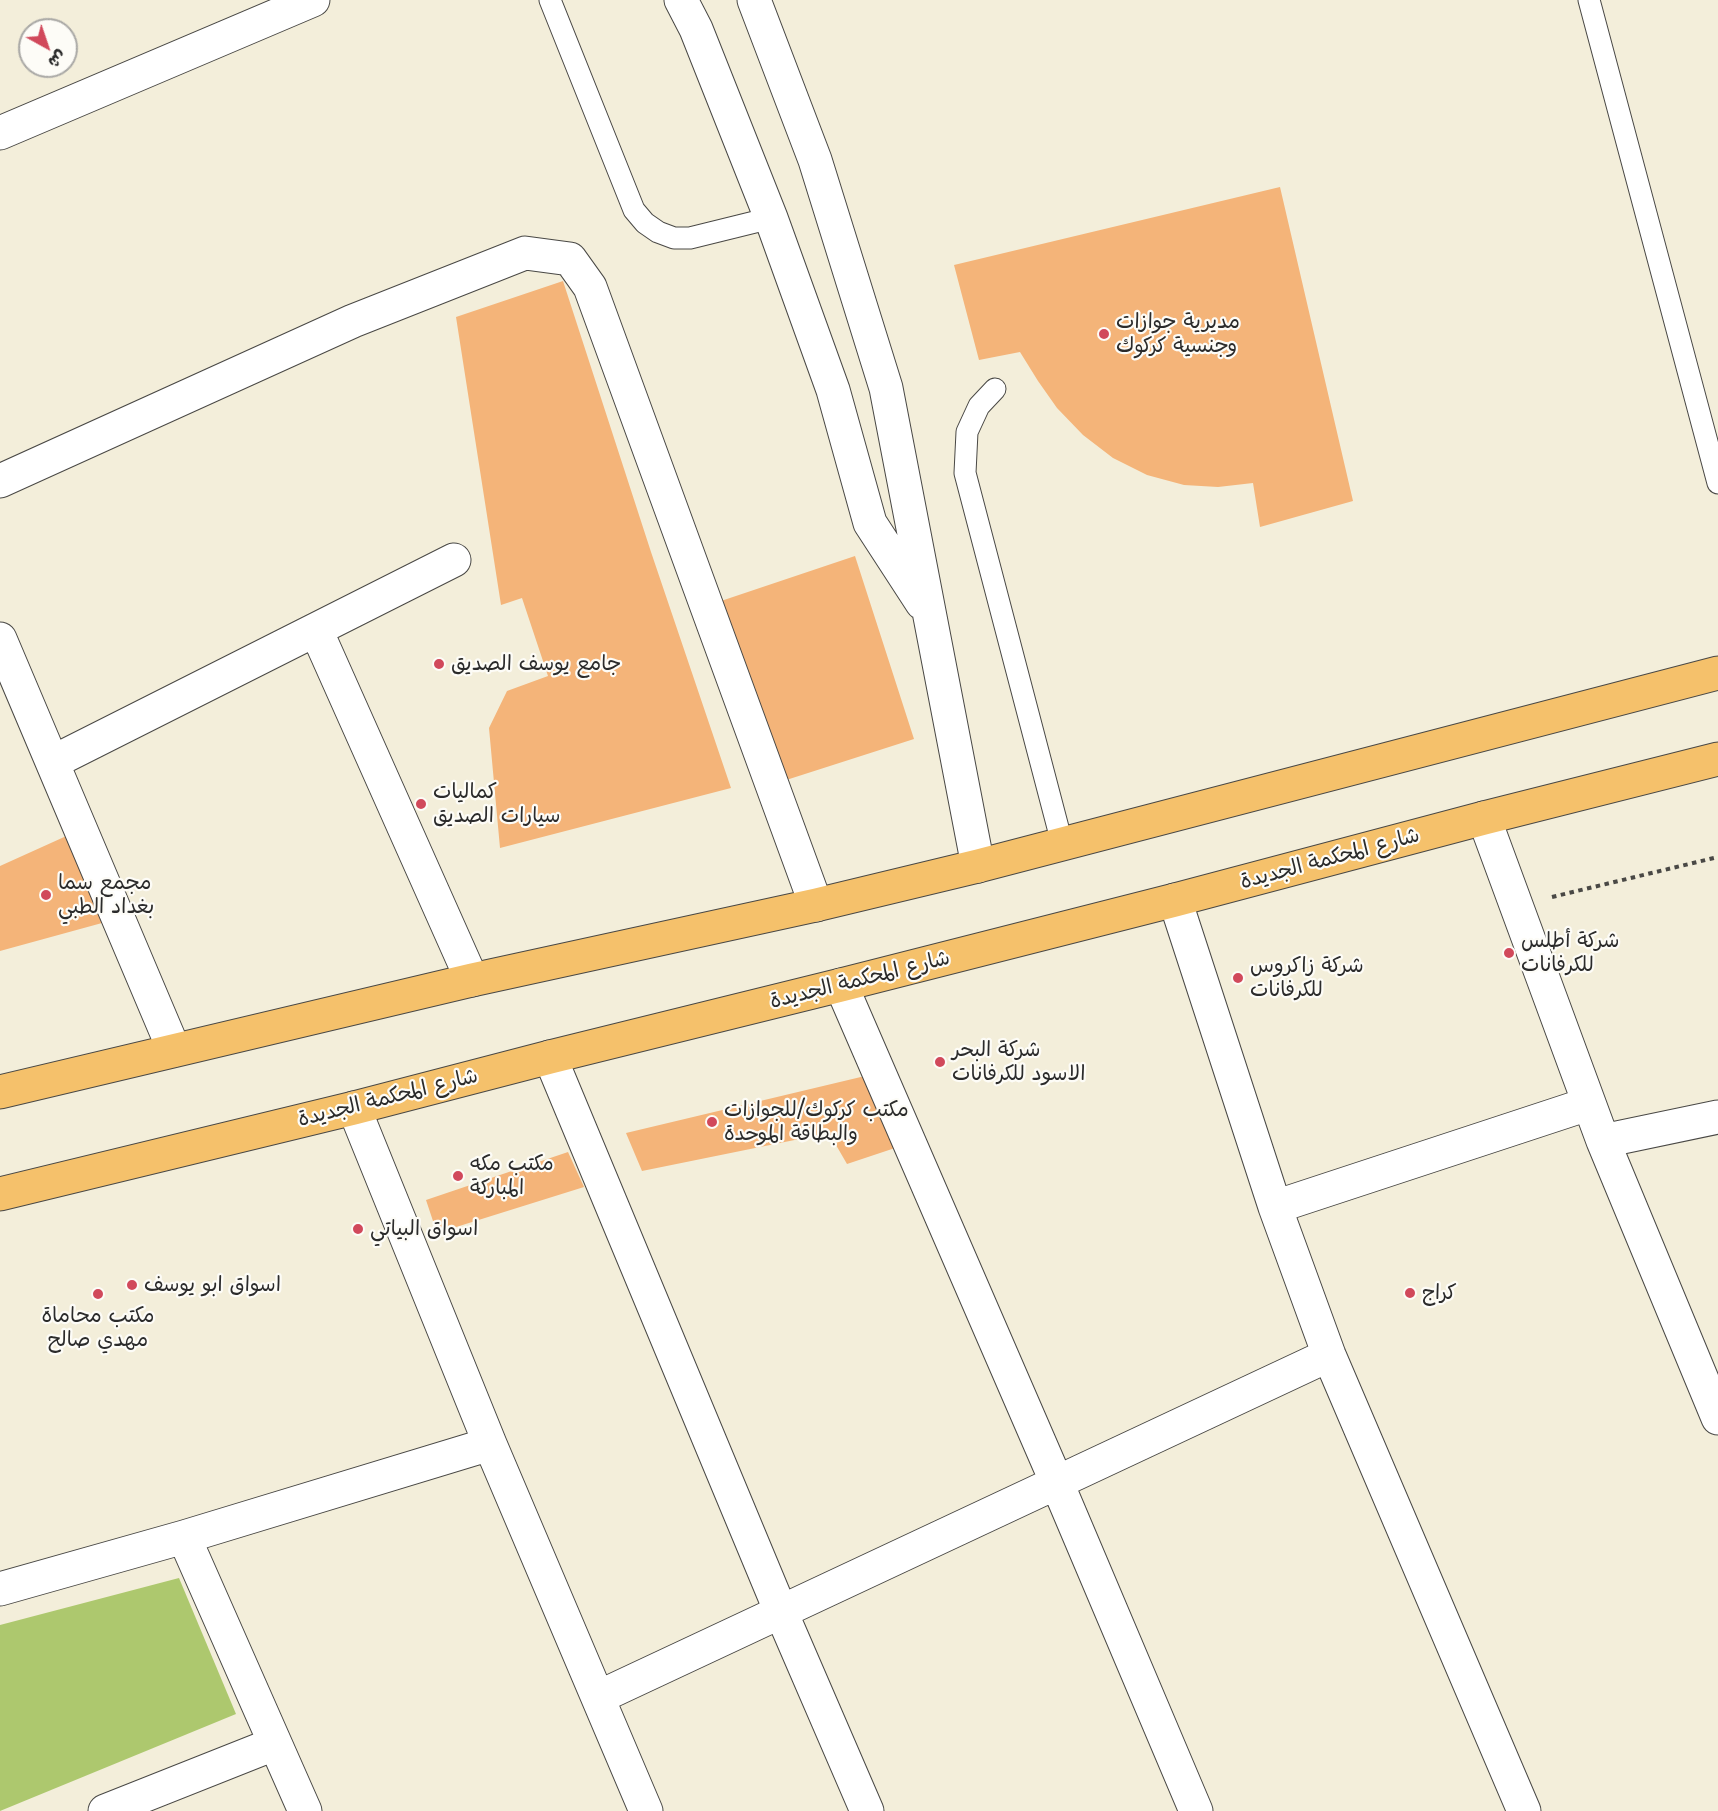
<!DOCTYPE html>
<html>
<head>
<meta charset="utf-8">
<style>
	body { margin:0 }
	#map { position:relative; width:1718px; height:1811px; overflow:hidden; background:#f3eeda; font-family:"Playpen Sans","Playpen Sans Arabic",sans-serif }
	canvas { display:block }
	.north { position:absolute; left:18px; top:18px; width:60px; height:60px; box-sizing:border-box; background:#fdfcf7; border:2px solid #a9a8a5; border-radius:50%; rotate:140deg; font-size:16px; font-weight:700; line-height:24px; text-align:center; color:#2b2b2b }
	.north::after { content:''; display:block; margin:auto; width:21px; height:27px; background:#d1495b; clip-path:polygon(50% 0,100% 100%,50% 72%,0 100%) }
</style>
</head>
<body>
<div id="map">
<canvas width="1718" height="1811"></canvas>
<div class="north">ش</div>
</div>
<script>
const ctx = document.querySelector('canvas').getContext('2d');
ctx.lineJoin = 'round';
function fill(path, color) { ctx.fillStyle = color; ctx.fill(path, 'evenodd'); }
const shape = rows => new Path2D(rows.map(r => 'M' + r).join(''));
function stroke(path, color, width, dash) { ctx.strokeStyle = color; ctx.lineWidth = width; ctx.lineCap = dash ? 'butt' : 'round'; ctx.setLineDash(dash || []); ctx.stroke(path); }
function write(font, color, halo, rows, align = 'center') {
  ctx.font = font + ' "Playpen Sans","Playpen Sans Arabic",sans-serif'; ctx.lineWidth = 4.5; ctx.setLineDash([]); ctx.textBaseline = 'middle'; ctx.strokeStyle = halo; ctx.fillStyle = color; for (const [text, x, y, turn = 0] of rows) {
    ctx.save(); ctx.translate(x, y); ctx.rotate((+turn || 0) * Math.PI / 180); ctx.textAlign = isNaN(turn) ? turn : align; if (halo) ctx.strokeText(text, 0, 0); ctx.fillText(text, 0, 0); ctx.restore();
  }
}
const green = shape([
	[179,1578,236,1714,0,1811,0,1625]
]);
const building = shape([
	[1280,187,1353,501,1260,527,1253,483,1218,487,1184,485,1147,475,1113,458,1083,435,1057,408,1038,381,1020,352,979,360,954,265],
	[563,281,651,552,731,788,500,848,489,728,507,691,548,676,522,598,501,605,456,317],
	[855,556,914,739,780,782,721,601],
	[73,833,102,923,0,951,0,866],
	[865,1076,895,1148,847,1164,829,1133,642,1171,626,1133],
	[568,1152,584,1187,437,1233,426,1200]
]);
const path = shape([
	[1552,897,1718,857]
]);
const lane = shape([
	[550,0,634,210,645,223,658,232,674,238,690,238,771,218],
	[1589,0,1718,483],
	[995,389,979,406,967,432,965,473,1062,843]
]);
const street = shape([
	[681,0,696,29,771,218,833,390,870,523,922,603],
	[754,0,815,160,886,388,978,866],
	[0,133,313,0],
	[0,481,353,321,525,253,570,259,590,287,816,905],
	[316,630,472,980],
	[0,639,174,1050],
	[53,762,454,560],
	[1484,818,1603,1141,1718,1418],
	[1175,900,1275,1207,1329,1355,1524,1811],
	[841,985,1057,1483,1196,1811],
	[550,1057,781,1612,867,1811],
	[354,1108,490,1444,646,1811],
	[1603,1141,1718,1117],
	[1275,1207,1588,1104],
	[184,1537,305,1811],
	[0,1589,184,1537,490,1444],
	[599,1697,1329,1355],
	[105,1811,274,1744]
]);
const primary = shape([
	[0,1092,472,980,816,905,978,866,1718,673],
	[0,1194,354,1108,550,1057,841,985,1175,900,1484,818,1718,759]
]);
const markers = [
	[1104,334,6,"#d1495b"],
	[439,664,6,"#d1495b"],
	[421,804,6,"#d1495b"],
	[46,895,6,"#d1495b"],
	[1509,953,6,"#d1495b"],
	[1238,978,6,"#d1495b"],
	[940,1062,6,"#d1495b"],
	[712,1122,6,"#d1495b"],
	[458,1176,6,"#d1495b"],
	[358,1229,6,"#d1495b"],
	[132,1285,6,"#d1495b"],
	[1410,1293,6,"#d1495b"],
	[98,1294,6,"#d1495b"]
];
const poiNames = [
	["مديرية جوازات",1116,322],
	["وجنسية كركوك",1116,346],
	["جامع يوسف الصديق",451,664],
	["كماليات",433,792],
	["سيارات الصديق",433,816],
	["مجمع سما",58,883],
	["بغداد الطبي",58,907],
	["شركة أطلس",1521,941],
	["للكرفانات",1521,965],
	["شركة زاكروس",1250,966],
	["للكرفانات",1250,990],
	["شركة البحر",952,1050],
	["الاسود للكرفانات",952,1074],
	["مكتب كركوك/للجوازات",724,1110],
	["والبطاقة الموحدة",724,1134],
	["مكتب مكه",470,1164],
	["المباركة",470,1188],
	["اسواق البياتي",370,1229],
	["اسواق ابو يوسف",144,1285],
	["كراج",1422,1293],
	["مكتب محاماة",98,1316,"center"],
	["مهدي صالح",98,1340,"center"]
];
const streetNames = [
	["شارع المحكمة الجديدة",1330,859,-15],
	["شارع المحكمة الجديدة",860,980,-14],
	["شارع المحكمة الجديدة",388,1098,-14]
];
fill(green, '#adc86e');
fill(building, '#f4b479');
stroke(lane, '#494845', 23);
stroke(street, '#494845', 35);
stroke(primary, '#494845', 35);
stroke(path, '#494845', 4, [4.5, 4.5]);
stroke(lane, '#fff', 21);
stroke(street, '#fff', 33);
stroke(primary, '#f5c16b', 33);
for (const [x, y, r, color] of markers) { const dot = new Path2D(); dot.arc(x, y, r, 0, 2 * Math.PI); ctx.fillStyle = color; ctx.fill(dot); stroke(dot, '#fdfcf7', 2); }
write('21px', '#2b2b2b', '#fdfcf7', poiNames, 'left');
write('21px', '#2b2b2b', '#fdfcf7', streetNames);
</script>
</body>
</html>
